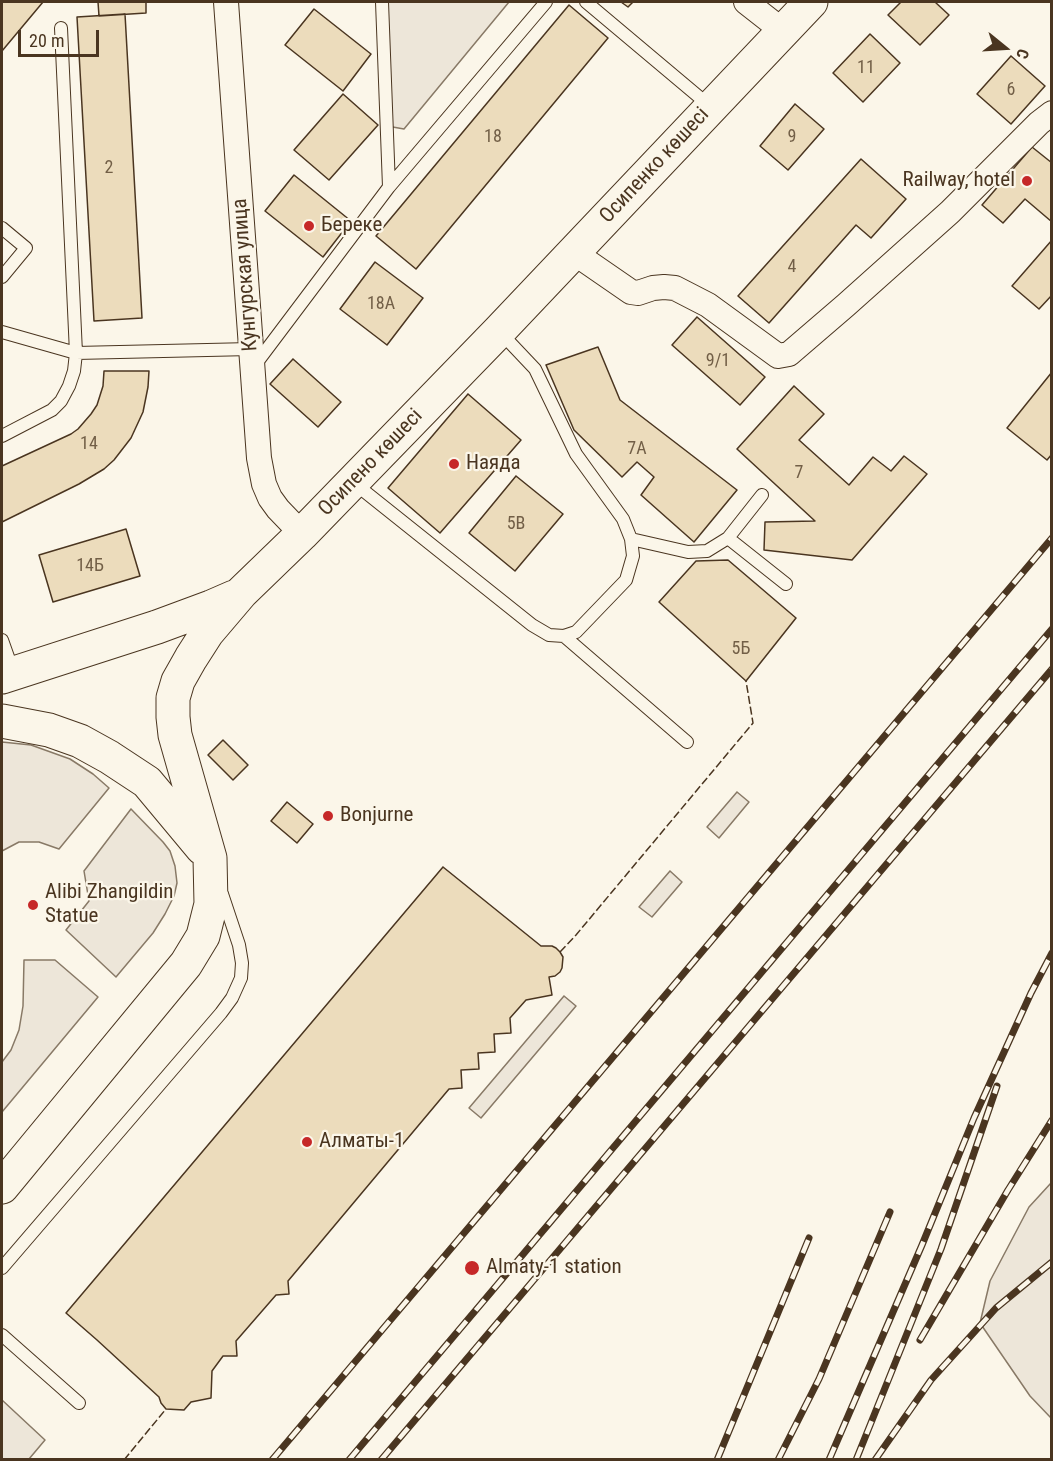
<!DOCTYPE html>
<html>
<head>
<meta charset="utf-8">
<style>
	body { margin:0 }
	#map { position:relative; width:1053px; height:1461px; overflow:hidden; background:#fbf6e9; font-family:"Roboto Condensed",sans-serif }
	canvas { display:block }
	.frame { position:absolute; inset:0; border:3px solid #4a3520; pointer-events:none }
	.north { position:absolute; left:975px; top:18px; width:60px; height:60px; -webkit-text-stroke:4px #fbf6e9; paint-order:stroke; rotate:108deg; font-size:16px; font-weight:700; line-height:24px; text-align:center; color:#4a3520 }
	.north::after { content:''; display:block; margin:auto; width:21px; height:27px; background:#4a3520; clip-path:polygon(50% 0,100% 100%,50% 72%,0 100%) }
	.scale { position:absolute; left:18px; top:30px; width:81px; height:27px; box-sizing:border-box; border:3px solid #4a3520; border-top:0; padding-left:8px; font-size:18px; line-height:21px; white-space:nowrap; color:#4a3520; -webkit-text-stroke:4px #fbf6e9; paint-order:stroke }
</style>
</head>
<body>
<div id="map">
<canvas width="1053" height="1461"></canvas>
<div class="frame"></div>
<div class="north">С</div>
<div class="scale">20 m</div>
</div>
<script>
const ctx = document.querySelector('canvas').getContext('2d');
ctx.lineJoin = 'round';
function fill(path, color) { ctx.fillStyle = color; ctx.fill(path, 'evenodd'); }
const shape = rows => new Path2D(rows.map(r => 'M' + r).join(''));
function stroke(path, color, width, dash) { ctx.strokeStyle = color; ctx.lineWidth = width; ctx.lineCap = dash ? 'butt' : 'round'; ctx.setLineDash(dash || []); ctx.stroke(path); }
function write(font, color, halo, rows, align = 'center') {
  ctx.font = font + ' "Roboto Condensed",sans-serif'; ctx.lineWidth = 4.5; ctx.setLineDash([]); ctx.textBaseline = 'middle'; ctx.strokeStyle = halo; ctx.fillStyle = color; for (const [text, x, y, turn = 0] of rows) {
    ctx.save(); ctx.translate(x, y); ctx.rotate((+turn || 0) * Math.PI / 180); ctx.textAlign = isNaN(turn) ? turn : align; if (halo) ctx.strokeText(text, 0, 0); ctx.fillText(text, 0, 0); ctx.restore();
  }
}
const green = shape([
	[382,2,509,2,404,129,387,126,382,2],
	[2,742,31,745,70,759,93,774,109,788,59,849,39,842,19,842,2,851,2,742],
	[737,792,749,802,719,838,707,827,737,792],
	[131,809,163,842,170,851,175,866,177,883,174,896,165,914,153,933,116,977,66,930,89,901,84,871,131,809],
	[670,871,682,882,652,917,639,907,670,871],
	[24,960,55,960,98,997,2,1112,2,1062,11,1050,19,1030,23,1006,24,960],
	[564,996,576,1006,481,1118,469,1108,564,996],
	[1051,1183,1051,1418,1030,1396,980,1323,990,1281,1029,1207,1051,1183],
	[2,1400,45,1440,29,1459,2,1459,2,1400]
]);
const building = shape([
	[2,2,43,2,2,51,2,2],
	[98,2,146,2,146,13,99,16,98,2],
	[621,2,633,2,628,7,621,2],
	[901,2,935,2,949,15,920,45,888,15,901,2],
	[569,5,608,38,416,269,376,236,569,5],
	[314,9,371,54,343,91,285,45,314,9],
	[125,14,142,318,94,321,77,17,125,14],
	[870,34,900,63,863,102,833,73,870,34],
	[1011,56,1045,86,1011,124,977,94,1011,56],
	[343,94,378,125,329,180,294,150,343,94],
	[795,104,824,129,788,170,760,146,795,104],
	[1032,147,1052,163,1052,222,1025,199,1003,223,982,205,1032,147],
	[861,159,906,199,871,238,856,225,769,323,738,296,861,159],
	[294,175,351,221,323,257,265,211,294,175],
	[1052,240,1052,295,1039,309,1012,286,1052,240],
	[375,262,423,298,387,345,340,309,375,262],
	[697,317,765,377,740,405,672,345,697,317],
	[598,347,620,400,737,490,694,542,641,495,654,477,637,462,622,477,574,430,546,365,598,347],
	[293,359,341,402,318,427,270,384,293,359],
	[104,371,149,371,148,387,143,412,131,438,114,460,104,469,79,484,2,522,2,466,71,434,78,429,91,414,97,405,103,386,104,371],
	[1052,372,1052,454,1047,460,1007,428,1052,372],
	[794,386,824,414,799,440,849,485,873,457,891,471,904,456,927,474,852,560,764,550,765,522,815,521,737,449,794,386],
	[468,394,521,440,440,533,388,488,468,394],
	[516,476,563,514,515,571,469,533,516,476],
	[126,529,140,576,53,602,39,555,126,529],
	[728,560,796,618,746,681,659,602,696,561,728,560],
	[223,740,248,765,233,780,208,755,223,740],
	[287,802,313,824,297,843,271,821,287,802],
	[443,867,541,946,552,946,556,948,560,952,563,957,562,968,560,972,555,976,549,977,552,995,526,1000,510,1018,511,1033,494,1034,495,1052,478,1053,479,1069,461,1070,462,1088,449,1089,288,1281,289,1294,276,1295,236,1341,237,1356,223,1356,212,1371,211,1398,191,1402,184,1410,166,1409,161,1403,159,1397,97,1340,66,1313,443,867]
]);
const lane = shape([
	[382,2,389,187],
	[586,2,711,107],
	[2,228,26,248,2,277],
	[2,332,76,353,251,349],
	[255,365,389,187,546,2],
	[2,436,52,410,61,401,69,386,74,371,76,353,61,28],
	[354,483,532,625,549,635,564,636,576,632,626,580,633,556,631,539,623,519,576,454,535,369,500,332],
	[728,538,762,495],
	[631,539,688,552,707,551,728,538,786,584],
	[564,636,687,742],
	[2,640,13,671],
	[2,1268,221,1013,232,998,241,978,242,963,239,945,222,894],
	[2,1335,79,1403]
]);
const street = shape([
	[226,2,259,458,264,484,270,498,278,509,302,534],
	[746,2,783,31],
	[573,252,631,292,638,293,653,288,664,287,675,288,708,305,778,356,789,354,846,305,950,212,1039,123,1052,113]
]);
const secondary = shape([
	[2,677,157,627,211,607,234,597],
	[2,721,49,730,80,741,109,757,147,782,202,848],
	[2,1187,186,964,203,936,211,904,210,858,175,735,173,717,173,698,178,681,191,658,207,633,241,593,302,534,499,331,811,2]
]);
const rail = shape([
	[920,1340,1008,1190,1052,1120],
	[272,1460,1052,538],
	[349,1460,1052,629],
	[381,1460,1052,669],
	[717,1460,809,1238],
	[778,1460,819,1379,890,1212],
	[829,1460,922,1245,974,1118,1031,993,1052,953],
	[856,1460,941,1249,997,1086],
	[875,1460,931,1380,996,1308,1052,1262]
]);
const fence = shape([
	[560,952,576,935,753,723,746,681],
	[124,1460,166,1409]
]);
const markers = [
	[1027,181,6,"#c62828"],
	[309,226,6,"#c62828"],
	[454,464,6,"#c62828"],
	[328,816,6,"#c62828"],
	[33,905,6,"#c62828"],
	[307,1142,6,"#c62828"],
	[472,1268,8,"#c62828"]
];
const numberNames = [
	["11",866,68],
	["6",1011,90],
	["18",493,137],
	["9",792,137],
	["2",109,168],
	["4",792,267],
	["18А",381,304],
	["9/1",718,361],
	["14",89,444],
	["7А",637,449],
	["7",799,473],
	["5В",516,524],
	["14Б",90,566],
	["5Б",741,649]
];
const streetNames = [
	["Осипенко көшесі",655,166,-47],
	["Кунгурская улица",246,275,-94],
	["Осипено көшесі",371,463,-46]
];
const poiNames = [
	["Railway, hotel",1015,181,"right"],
	["Береке",321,226],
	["Наяда",466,464],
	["Bonjurne",340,816],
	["Alibi Zhangildin",45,893],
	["Statue",45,917],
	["Алматы-1",319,1142],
	["Almaty-1 station",486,1268]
];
fill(green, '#ede6d9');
stroke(green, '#887966', 1.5);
fill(building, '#ecdcbc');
stroke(building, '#4a3520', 1.5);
stroke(lane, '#4a3520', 14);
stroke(street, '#4a3520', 26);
stroke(secondary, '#4a3520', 35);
stroke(lane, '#fbf6e9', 12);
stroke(street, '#fbf6e9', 24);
stroke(secondary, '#fbf6e9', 33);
stroke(rail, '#4a3520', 7);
stroke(rail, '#fbf6e9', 4.5, [14]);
stroke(fence, '#4a3520', 1.5, [8, 3]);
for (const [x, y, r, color] of markers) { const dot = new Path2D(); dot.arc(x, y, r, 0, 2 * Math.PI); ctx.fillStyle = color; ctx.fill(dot); stroke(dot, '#fbf6e9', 2); }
write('18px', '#725f47', null, numberNames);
write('21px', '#4a3520', '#fbf6e9', streetNames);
write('21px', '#4a3520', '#fbf6e9', poiNames, 'left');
</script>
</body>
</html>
